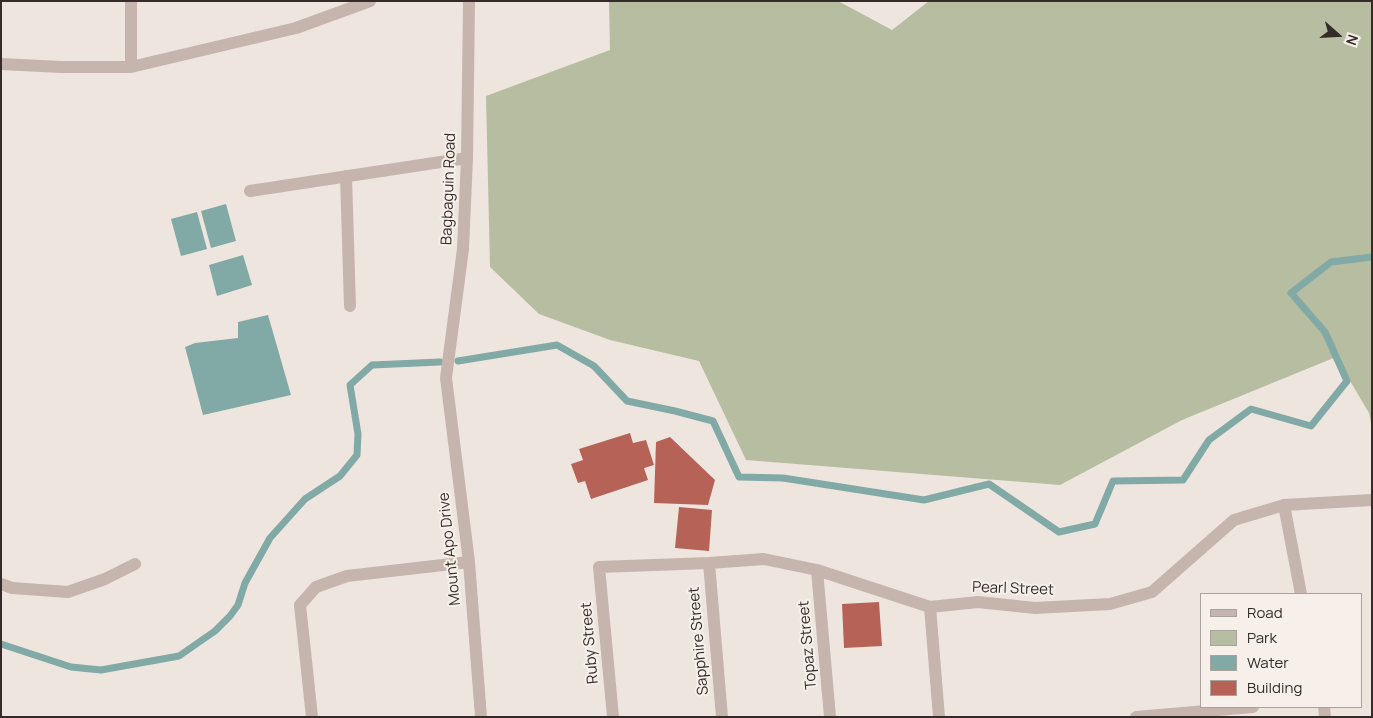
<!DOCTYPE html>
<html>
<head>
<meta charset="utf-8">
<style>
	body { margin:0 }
	#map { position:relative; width:1373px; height:718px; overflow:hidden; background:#efe5df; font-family:Manrope,sans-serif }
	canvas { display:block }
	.frame { position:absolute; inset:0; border:2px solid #352c2a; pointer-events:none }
	.legend { position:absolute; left:1200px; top:593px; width:162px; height:115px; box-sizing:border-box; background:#f7f0ea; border:1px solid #a9a29d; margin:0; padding:6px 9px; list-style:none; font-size:15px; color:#352c2a }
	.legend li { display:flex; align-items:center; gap:10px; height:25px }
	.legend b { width:25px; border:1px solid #a9a29d }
	.north { position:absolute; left:1313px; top:10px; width:50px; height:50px; -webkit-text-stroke:4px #f7f0ea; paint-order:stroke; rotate:109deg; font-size:14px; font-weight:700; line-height:20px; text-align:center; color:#352c2a }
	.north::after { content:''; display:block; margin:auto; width:18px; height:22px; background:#352c2a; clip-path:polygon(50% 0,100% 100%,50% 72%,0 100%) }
</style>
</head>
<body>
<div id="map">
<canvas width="1373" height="718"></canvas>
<div class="frame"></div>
<ul class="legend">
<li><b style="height:6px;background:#c6b5ac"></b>Road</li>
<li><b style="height:14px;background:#b6bda0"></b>Park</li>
<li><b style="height:14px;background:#81a9a6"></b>Water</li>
<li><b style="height:14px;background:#b66256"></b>Building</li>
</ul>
<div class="north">N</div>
</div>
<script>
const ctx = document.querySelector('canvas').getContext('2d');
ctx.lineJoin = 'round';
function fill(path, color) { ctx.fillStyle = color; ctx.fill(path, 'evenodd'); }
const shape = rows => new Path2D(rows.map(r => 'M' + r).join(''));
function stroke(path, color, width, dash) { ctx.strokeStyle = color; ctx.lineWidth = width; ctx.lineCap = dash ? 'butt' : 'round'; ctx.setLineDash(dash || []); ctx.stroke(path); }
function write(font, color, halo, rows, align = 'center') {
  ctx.font = font + ' Manrope,sans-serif'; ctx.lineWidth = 4; ctx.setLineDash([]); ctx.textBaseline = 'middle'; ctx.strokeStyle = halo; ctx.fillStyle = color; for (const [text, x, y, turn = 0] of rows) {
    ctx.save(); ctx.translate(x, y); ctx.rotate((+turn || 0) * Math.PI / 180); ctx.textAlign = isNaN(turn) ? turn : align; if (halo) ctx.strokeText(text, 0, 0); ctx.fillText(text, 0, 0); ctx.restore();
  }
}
const green = shape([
	[609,1,838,1,892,30,929,1,1372,1,1372,429,1369,413,1336,357,1182,420,1060,485,746,460,699,361,610,340,539,314,490,267,486,96,610,50]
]);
const water = shape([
	[226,204,236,241,211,248,201,211],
	[197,212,207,249,181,256,171,219],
	[243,255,252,285,217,296,209,265],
	[268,315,291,395,203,415,185,347,195,343,238,338,238,322]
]);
const stream = shape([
	[458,361,557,345,594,366,627,401,675,411,713,421,739,477,783,478,924,500,989,484,1059,532,1095,524,1113,481,1183,480,1209,440,1251,409,1311,426,1347,381,1325,332,1291,293,1331,262,1372,257],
	[1,644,71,667,101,670,179,656,215,631,230,616,238,605,245,583,270,538,305,499,340,476,357,455,358,434,350,385,372,365,440,362]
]);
const building = shape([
	[630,433,633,443,646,440,654,465,644,468,648,480,591,499,585,481,578,483,571,464,583,460,579,449],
	[670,437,715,480,708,505,654,503,656,442],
	[679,507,712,510,709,551,675,548],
	[879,602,882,646,844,648,842,604]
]);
const minor = shape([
	[131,1,131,67],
	[469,1,467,158,463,249,446,378,469,562,481,717],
	[1,64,61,67,131,67,296,28,370,1],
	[346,176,350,306],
	[250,191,467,158],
	[1284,505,1301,594],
	[709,563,722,717],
	[817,570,830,717],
	[1,584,12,588,68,592,105,579,135,564],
	[930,607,939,717],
	[1324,707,1325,717],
	[312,717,300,605,316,587,347,576,469,562],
	[613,717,599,567,709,563,764,559,817,570,930,607,978,602,1035,608,1110,604,1152,592,1234,520,1284,505,1372,500],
	[1136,717,1253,707]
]);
const streetNames = [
	["Bagbaguin Road",449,189,-88],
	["Mount Apo Drive",450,549,-96],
	["Pearl Street",1013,589,2],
	["Sapphire Street",699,641,-95],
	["Ruby Street",590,643,-95],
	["Topaz Street",808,645,-95]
];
fill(green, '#b6bda0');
fill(water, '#81a9a6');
stroke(stream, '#81a9a6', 7);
fill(building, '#b66256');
stroke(minor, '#c6b5ac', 12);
write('15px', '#352c2a', '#f7f0ea', streetNames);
</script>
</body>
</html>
